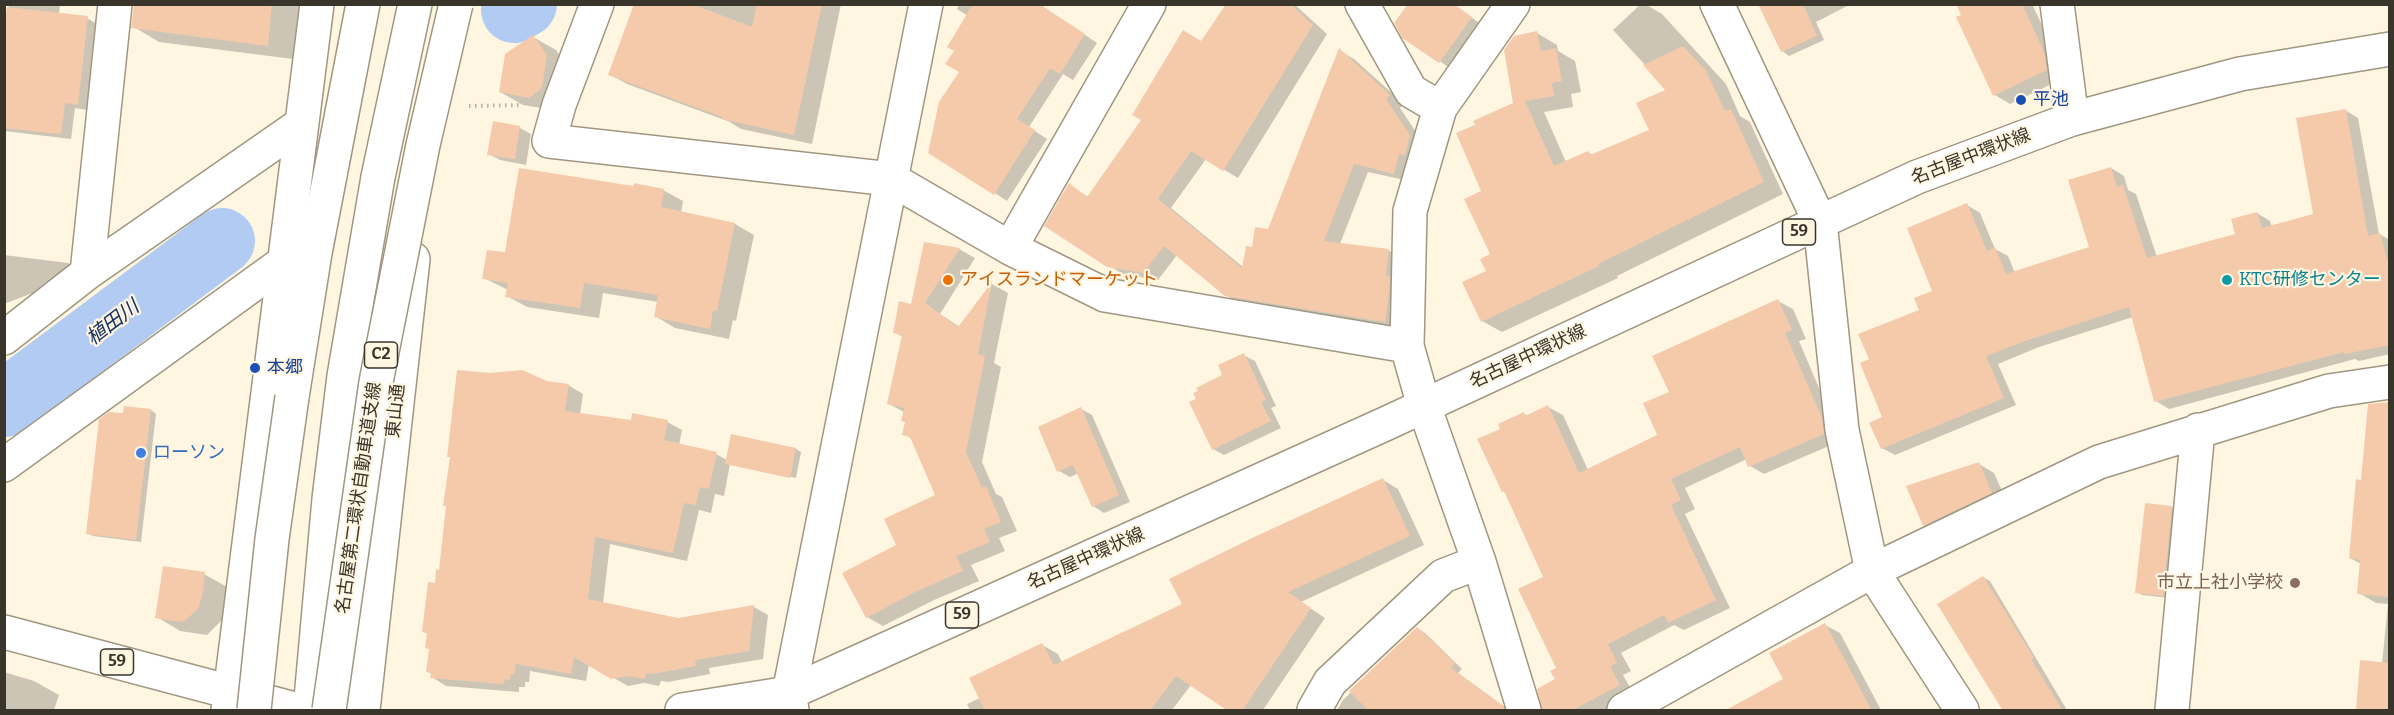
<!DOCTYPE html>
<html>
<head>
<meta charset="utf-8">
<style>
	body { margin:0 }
	#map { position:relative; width:2394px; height:715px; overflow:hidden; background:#fff6e2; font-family:Bitter,serif }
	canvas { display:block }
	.frame { position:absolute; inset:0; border:6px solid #39352b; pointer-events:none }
</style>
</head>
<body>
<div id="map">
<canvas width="2394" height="715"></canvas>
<div class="frame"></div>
</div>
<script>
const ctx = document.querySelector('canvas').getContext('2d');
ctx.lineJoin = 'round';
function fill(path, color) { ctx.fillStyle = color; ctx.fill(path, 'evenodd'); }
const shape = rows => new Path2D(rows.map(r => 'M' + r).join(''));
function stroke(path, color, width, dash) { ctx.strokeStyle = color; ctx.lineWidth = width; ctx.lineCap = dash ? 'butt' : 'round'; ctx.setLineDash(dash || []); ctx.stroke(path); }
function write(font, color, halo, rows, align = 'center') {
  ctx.font = font + ' Bitter,"Noto Sans JP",serif'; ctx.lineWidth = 4.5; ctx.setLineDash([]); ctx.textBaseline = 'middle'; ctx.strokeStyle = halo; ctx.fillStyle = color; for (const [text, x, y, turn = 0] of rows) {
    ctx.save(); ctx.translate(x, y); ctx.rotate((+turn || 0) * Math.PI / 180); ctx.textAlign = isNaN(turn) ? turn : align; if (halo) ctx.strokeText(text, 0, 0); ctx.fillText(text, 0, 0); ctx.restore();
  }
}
const shadow = shape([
	[9,4,60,4,59,15,87,18,97,24,87,110,75,108,71,139,4,131,4,44],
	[137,4,299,4,293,59,159,42,134,27],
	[635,4,841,4,812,144,741,129,730,122,627,84,609,74],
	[959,4,1039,4,1097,43,1073,80,1063,74,1029,127,1047,139,1007,201,995,193,961,72,956,51,968,16,957,9],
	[1228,4,1294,4,1327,34,1238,178,1206,159,1171,208,1243,267,1253,249,1269,231,1340,51,1354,59,1404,104,1400,108,1424,144,1409,181,1368,172,1340,244,1388,250,1403,259,1400,329,1241,304,1226,295,1177,255,1158,280,1123,274,1108,265,1069,185,1088,197],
	[1453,4,1482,25,1451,69,1404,36],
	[1641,4,1645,4,1662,14,1726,84,1740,116,1750,122,1783,194,1617,276,1618,278,1502,332,1482,321,1488,272,1492,255,1483,192,1515,104,1537,33,1557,45,1558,51,1575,61,1581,92,1571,94,1573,107,1544,112,1566,162,1588,152,1594,156,1651,131,1668,90,1613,30],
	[1760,4,1846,4,1847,6,1816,22,1824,40,1789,56,1782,51],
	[1958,4,2032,4,2060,63,2062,79,2010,104,1995,95],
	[533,37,556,50,569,69,553,110,523,105,500,92],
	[2345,110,2358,118,2379,234,2390,240,2390,354,2359,361,2355,359,2169,409,2156,401,2133,317,2039,347,1998,364,2016,405,1895,455,1882,448,1884,418,1871,360,1921,311,1934,292,1967,205,1980,213,1995,249,2008,256,2015,273,2091,248,2111,168,2124,176,2128,190,2136,194,2157,257,2236,235,2257,213,2270,221,2272,227,2315,215],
	[494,123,520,128,531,134,526,165,500,160,489,154],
	[635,188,663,190,683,201,681,213,735,224,754,235,736,321,733,320,729,339,675,328,655,316,658,302,603,293,599,318,527,307,507,296,508,290,484,278,507,254],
	[925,244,959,249,975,258,940,314,960,327,992,284,1008,293,994,363,1001,367,982,462,996,494,1002,497,1017,531,999,538,1005,551,971,565,979,581,934,600,883,626,867,617,898,546,937,496,912,439,904,434,906,423,904,412,889,404,903,337,894,332,913,306],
	[4,255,68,263,85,273,4,304],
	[1778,301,1793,309,1806,339,1799,341,1836,428,1838,442,1764,474,1750,466,1747,459,1685,488,1695,509,1685,514,1730,608,1684,630,1674,625,1621,653,1631,671,1623,675,1636,698,1622,710,1545,710,1558,668,1545,577,1506,493,1503,491,1502,430,1524,414,1528,416,1548,407,1563,415,1588,470,1659,436,1671,393],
	[1243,355,1255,361,1276,406,1271,408,1281,428,1224,455,1213,449,1197,399,1224,376],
	[547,382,568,385,583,394,580,414,632,422,667,422,682,430,679,445,716,454,727,460,732,436,796,449,801,452,796,478,730,464,724,496,715,494,711,513,699,510,687,561,610,544,603,603,678,620,754,607,768,615,763,659,709,668,710,674,668,682,661,681,659,686,644,683,628,686,589,664,586,681,530,671,529,682,525,682,525,687,519,687,519,692,446,686,432,677,432,674,428,671,431,650,428,634,424,632,441,572],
	[1081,409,1092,415,1130,502,1104,513,1093,506,1079,473,1070,477,1059,471],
	[151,410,156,414,141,542,93,536,87,533,124,415],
	[2390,448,2390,710,2382,664,2388,604,2376,603,2359,593,2361,564,2350,558,2362,482],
	[1979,464,1994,473,2007,502,1940,534,1924,525],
	[1383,480,1398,489,1424,545,1301,602,1325,618,1263,710,1231,710,1191,685,1172,710,970,710,967,704,980,698,1042,645,1058,654,1062,662,1184,605],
	[2172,507,2177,511,2169,598,2142,595,2137,592],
	[204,574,227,587,223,619,207,635,180,631,157,617],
	[1983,577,1990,581,2067,710,2005,710],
	[1825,625,1840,633,1881,710,1730,710,1785,680],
	[1417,628,1425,633,1462,669,1458,673,1509,710,1337,710,1343,700],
	[4,672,34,681,59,695,54,710,4,710]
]);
const river = shape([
	[514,10,524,4],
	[4,404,222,241]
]);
const building = shape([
	[134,4,272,4,268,46,131,28],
	[634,4,692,4,752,27,757,4,822,4,794,135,722,119,722,117,608,75],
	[973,4,1039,4,1085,34,1060,74,1050,68,1017,119,1035,130,994,195,928,153,939,102,959,72,945,64,954,51,947,47],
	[1226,4,1290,4,1313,25,1223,171,1191,151,1158,199,1242,268,1246,246,1252,247,1255,227,1268,229,1339,48,1390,95,1386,99,1410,135,1405,155,1399,154,1394,174,1354,164,1324,241,1389,249,1386,275,1390,276,1389,292,1385,322,1225,296,1164,246,1143,273,1107,267,1044,226,1069,183,1087,197,1141,120,1132,115,1183,30,1201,41],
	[1408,4,1454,4,1472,17,1439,63,1402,38,1394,23],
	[1758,4,1803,4,1817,36,1781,52],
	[1956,4,2022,4,2044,52,2047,70,1993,96,1956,17,1961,15],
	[7,7,88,16,78,105,65,103,61,134,4,128,4,28],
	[1537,31,1541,51,1556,48,1562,81,1552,83,1554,96,1525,101,1554,166,1588,151,1590,155,1649,130,1636,103,1665,90,1643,65,1683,46,1706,71,1725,111,1731,109,1764,182,1598,264,1599,266,1481,322,1462,282,1486,271,1480,259,1490,254,1464,199,1481,191,1456,133,1475,125,1473,121,1513,103,1504,50,1514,36],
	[533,35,547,55,542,88,529,98,499,92,505,54],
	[2346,109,2368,236,2380,233,2390,270,2390,345,2345,354,2344,352,2154,402,2129,307,2025,341,1986,356,2004,398,1881,449,1869,423,1882,417,1860,363,1869,359,1858,334,1919,310,1914,298,1932,291,1907,228,1967,203,1987,251,1995,247,2006,274,2089,247,2068,180,2111,167,2117,187,2123,185,2147,258,2235,234,2231,219,2257,212,2262,228,2313,214,2296,118],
	[493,121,520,126,515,159,487,155],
	[519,168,633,186,634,183,664,189,661,207,735,223,717,311,713,310,710,329,654,317,658,295,584,283,580,308,505,297,508,283,482,279,487,250,505,252],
	[924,242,960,248,925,303,958,327,992,282,978,354,985,356,966,452,982,488,986,486,1001,522,984,529,990,542,956,556,963,571,917,591,866,618,842,573,896,545,884,519,935,495,910,437,902,435,905,422,901,421,904,408,887,404,902,335,893,333,899,301,911,304],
	[1778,299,1792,330,1785,333,1822,418,1824,434,1748,467,1740,447,1671,479,1681,500,1671,505,1716,600,1668,623,1664,615,1608,644,1617,663,1610,666,1620,685,1571,711,1542,711,1537,689,1555,679,1550,671,1556,668,1518,589,1543,577,1504,491,1502,492,1477,439,1500,429,1498,424,1524,412,1525,416,1548,405,1579,473,1657,435,1643,403,1669,392,1652,356],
	[1244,353,1266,400,1261,402,1271,421,1212,450,1189,402,1196,399,1193,393,1198,391,1196,388,1222,375,1218,365],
	[457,370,490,373,522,370,547,381,569,384,565,411,631,420,632,413,668,420,664,440,717,452,709,489,700,487,696,505,684,503,673,553,595,537,588,599,678,618,754,605,749,651,695,660,696,666,652,674,646,673,645,679,628,676,611,679,574,657,571,674,516,664,514,675,511,674,510,680,505,679,504,684,430,678,431,673,426,672,429,649,425,648,427,633,422,632,428,582,435,583,436,569,439,570,446,506,443,506,450,457,447,457],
	[2390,402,2390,597,2357,594,2360,560,2349,558,2356,479,2361,480,2368,404],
	[124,406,151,409,136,540,86,534,99,419,109,412,123,413],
	[1081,407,1119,495,1092,507,1073,465,1057,472,1038,427],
	[731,434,796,448,790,478,725,464],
	[1979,462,1992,493,1923,526,1906,486],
	[1383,478,1410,536,1288,592,1311,608,1242,711,1228,711,1176,676,1150,711,985,711,969,678,1042,643,1054,665,1182,604,1169,579,1252,538],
	[2145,503,2172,506,2163,596,2135,593],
	[163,566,205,572,203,592,198,609,183,622,155,618],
	[1983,576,2034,658,2031,659,2063,711,2003,711,1937,604],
	[1825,623,1872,711,1724,711,1783,679,1769,653],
	[1417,627,1455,663,1451,668,1503,706,1505,711,1369,711,1349,691],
	[2360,660,2390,663,2390,711,2356,711]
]);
const path = shape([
	[469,106,522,105]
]);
const street = shape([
	[597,4,559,105,549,141,891,179,1010,248,1105,295,1407,346],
	[1362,4,1411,91,1440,108],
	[1513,4,1440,108,1410,211,1407,346,1424,406,1479,562,1524,710],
	[2057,4,2072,119],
	[1010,248,1149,4],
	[87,273,115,4],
	[4,338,87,273,300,125],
	[4,465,284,262],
	[1314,710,1330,682,1443,576,1479,562],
	[1624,710,1872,571,1842,430,1820,222,1717,4],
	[1962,710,1872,571,2099,462,2329,391,2390,382],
	[2172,710,2198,430]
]);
const secondary = shape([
	[792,710,789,693,926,4]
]);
const primary = shape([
	[4,632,298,710],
	[228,710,317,4],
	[363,710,413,259],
	[682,710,789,693,1385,424,1917,177,2072,119,2240,74,2390,49]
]);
const highway = shape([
	[292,397,315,253,363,4],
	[310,710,329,499,344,376,378,177,415,4]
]);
const highwayBridge = shape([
	[254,710,272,539,292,397],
	[329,710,376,382,423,145,456,4]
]);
const markers = [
	[2021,100,6,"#1a4fb4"],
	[948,280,6,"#e8710a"],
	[2227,280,6,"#0f9aa8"],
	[255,368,6,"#1a4fb4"],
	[141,453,6,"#3f7fe0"],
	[2295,583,6,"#8d6e63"]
];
const shields = [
	[1799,232,33],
	[381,355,33],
	[962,615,33],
	[117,662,33]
];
const shieldNames = [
	["59",1799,232],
	["C2",381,355],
	["59",962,615],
	["59",117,662]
];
const transitNames = [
	["平池",2033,100],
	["本郷",267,368]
];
const streetNames = [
	["名古屋中環状線",1971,157,-21],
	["名古屋中環状線",1528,357,-25],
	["東山通",396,411,-84],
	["名古屋第二環状自動車道支線",359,498,-82],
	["名古屋中環状線",1086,559,-24]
];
const foodNames = [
	["アイスランドマーケット",960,280]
];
const cultureNames = [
	["KTC研修センター",2239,280]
];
const shopNames = [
	["ローソン",153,453]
];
const educationNames = [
	["市立上社小学校",2283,583]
];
const waterNames = [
	["植田川",113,323,-37]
];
fill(shadow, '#0003');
stroke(river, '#b2cbf3', 66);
fill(building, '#f4caab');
stroke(street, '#a19780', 36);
stroke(secondary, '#a19780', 36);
stroke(primary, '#a19780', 36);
stroke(highway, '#a19780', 36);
stroke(path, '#b8b1a1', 4, [1.5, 4.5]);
stroke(street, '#fff', 33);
stroke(secondary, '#fff', 33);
stroke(primary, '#fff', 33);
stroke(highway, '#fff', 33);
stroke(highwayBridge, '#a19780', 36, []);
stroke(highwayBridge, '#fff', 33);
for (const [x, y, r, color] of markers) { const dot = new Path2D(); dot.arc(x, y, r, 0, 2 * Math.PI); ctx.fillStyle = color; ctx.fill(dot); stroke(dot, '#fff6e2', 2); }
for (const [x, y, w] of shields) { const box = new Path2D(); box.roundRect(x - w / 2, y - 13, w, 26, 4.5); ctx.fillStyle = '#fff6e2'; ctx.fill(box); stroke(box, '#39352b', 1.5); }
write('bold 16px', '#39352b', null, shieldNames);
write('18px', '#164399', '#fff6e2', transitNames, 'left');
write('18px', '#39352b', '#fff6e2', streetNames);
write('18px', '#c56008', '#fff6e2', foodNames, 'left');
write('18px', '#0d838f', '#fff6e2', cultureNames, 'left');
write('18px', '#366cbe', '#fff6e2', shopNames, 'left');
write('18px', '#785e54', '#fff6e2', educationNames, 'right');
write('italic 20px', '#153162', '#fff6e2', waterNames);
</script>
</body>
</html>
